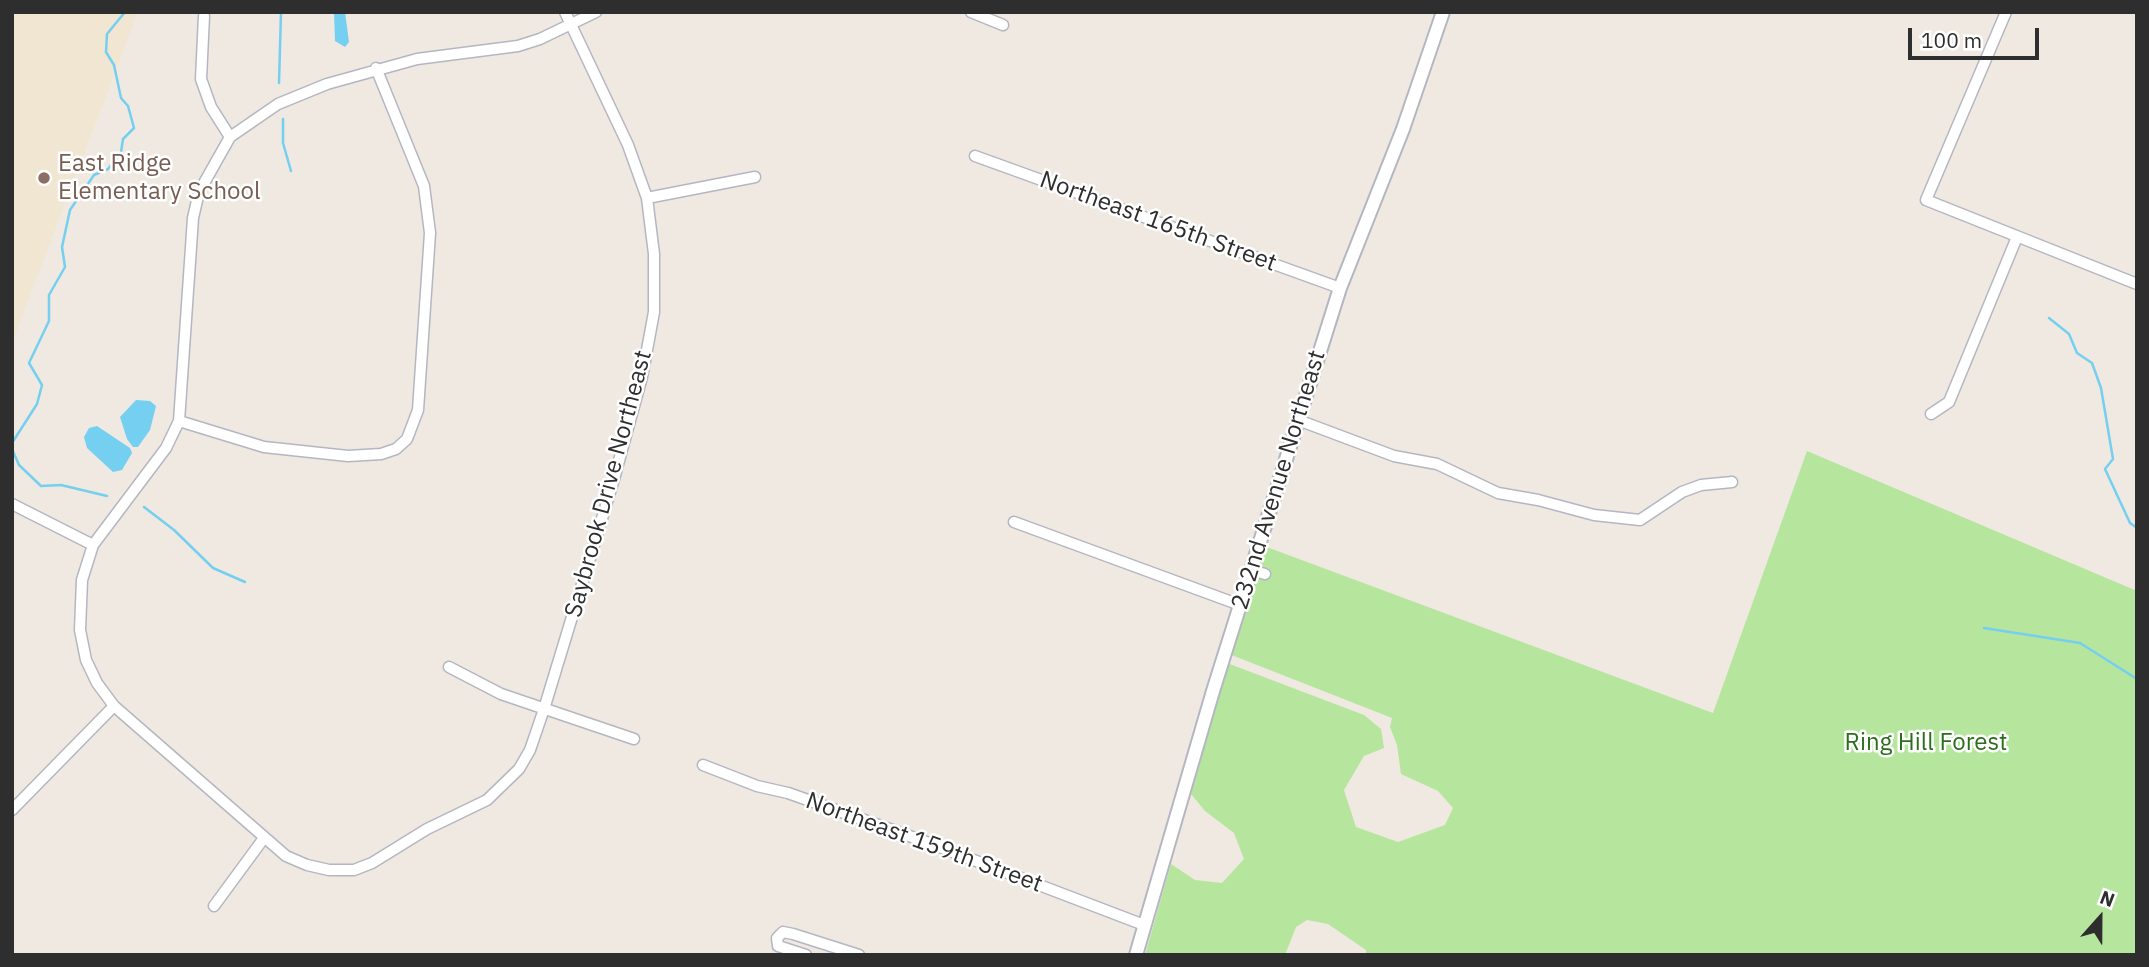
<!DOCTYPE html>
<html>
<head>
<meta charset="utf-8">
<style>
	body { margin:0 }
	#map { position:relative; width:2149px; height:967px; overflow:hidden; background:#efe9e1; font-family:"IBM Plex Sans",sans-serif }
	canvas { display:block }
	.frame { position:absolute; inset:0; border:14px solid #2e2e2e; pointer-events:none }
	.north { position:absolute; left:2065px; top:883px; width:70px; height:70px; -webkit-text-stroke:5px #fff; paint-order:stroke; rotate:21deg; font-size:19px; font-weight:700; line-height:28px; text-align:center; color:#2e2e2e }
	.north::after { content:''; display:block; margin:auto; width:24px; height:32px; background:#2e2e2e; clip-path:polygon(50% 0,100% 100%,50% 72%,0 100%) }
	.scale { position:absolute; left:1908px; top:28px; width:131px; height:32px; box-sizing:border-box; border:4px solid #2e2e2e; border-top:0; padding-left:9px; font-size:21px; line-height:24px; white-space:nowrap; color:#2e2e2e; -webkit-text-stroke:5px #fff; paint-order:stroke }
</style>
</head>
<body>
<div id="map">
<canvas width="2149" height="967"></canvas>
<div class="frame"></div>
<div class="north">N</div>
<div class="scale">100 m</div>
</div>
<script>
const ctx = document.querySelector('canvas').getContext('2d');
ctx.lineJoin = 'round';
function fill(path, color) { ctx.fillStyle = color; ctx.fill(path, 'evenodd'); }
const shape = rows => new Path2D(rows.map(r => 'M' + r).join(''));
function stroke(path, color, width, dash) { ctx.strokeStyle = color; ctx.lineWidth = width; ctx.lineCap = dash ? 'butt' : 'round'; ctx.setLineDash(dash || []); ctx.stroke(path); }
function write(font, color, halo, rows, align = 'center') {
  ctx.font = font + ' "IBM Plex Sans",sans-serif'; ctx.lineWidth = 5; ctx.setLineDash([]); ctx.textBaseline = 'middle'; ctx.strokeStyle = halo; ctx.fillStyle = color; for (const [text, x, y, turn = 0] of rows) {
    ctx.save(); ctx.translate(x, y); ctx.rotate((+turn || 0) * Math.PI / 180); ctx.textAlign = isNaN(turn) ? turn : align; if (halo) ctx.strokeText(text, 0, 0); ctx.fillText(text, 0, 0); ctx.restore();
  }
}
const education = shape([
	[12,12,138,12,12,343]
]);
const green = shape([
	[1807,451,2137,591,2137,955,1366,955,1366,950,1328,924,1307,920,1296,927,1285,955,1145,955,1171,864,1195,880,1222,883,1244,859,1234,833,1205,811,1191,794,1227,663,1364,715,1381,729,1384,748,1364,756,1344,790,1356,827,1398,842,1445,825,1453,808,1438,791,1401,774,1397,745,1390,727,1392,718,1229,654,1264,546,1713,713]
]);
const water = shape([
	[334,12,345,12,349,42,345,47,335,41],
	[136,400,150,401,156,406,150,430,138,447,133,447,127,439,120,417],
	[97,426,130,448,132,453,122,470,113,472,87,448,84,437,89,428]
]);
const stream = shape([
	[279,83,281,12],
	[283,119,283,143,291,171],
	[2049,318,2069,334,2077,353,2092,363,2101,388,2113,459,2105,469,2130,523,2137,528],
	[12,443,37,404,42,385,29,363,49,321,49,295,65,267,62,247,70,210,94,175,108,169,121,152,123,139,134,128,128,106,121,98,114,65,106,52,107,34,125,12],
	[12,449,19,465,41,486,61,485,107,496],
	[144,507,174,530,213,568,245,582],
	[1984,628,2080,643,2137,679]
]);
const minor = shape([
	[971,12,1003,25],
	[2006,12,1926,200,2137,284],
	[204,16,201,79,211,107,230,137],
	[975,156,1340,288],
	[647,198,755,177],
	[1931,414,1949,402,2017,237],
	[1298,420,1394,456,1437,464,1498,493,1538,500,1594,515,1640,520,1682,492,1701,485,1732,482],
	[179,421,264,447,348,456,381,454,396,449,407,439,418,410,430,233,424,186,376,68],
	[12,504,93,545],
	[1014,522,1240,605],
	[1251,570,1265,574],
	[449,667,501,694,634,739],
	[114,706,286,856,307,865,329,870,354,870,372,863,427,829,487,800,519,769,530,750,544,709,614,479,642,377,654,312,654,254,647,198,628,145,565,12],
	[703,765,757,786,788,793,929,843,1144,925],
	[12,810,114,706,97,683,86,660,80,630,82,580,93,545,166,448,179,421,193,218,199,192,230,137,278,104,327,84,417,59,518,46,540,39,596,12],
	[214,906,264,838],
	[806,955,778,946,777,938,783,932,793,934,859,955]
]);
const tertiary = shape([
	[1136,955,1213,691,1340,288,1403,129,1443,12]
]);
const markers = [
	[44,178,7,"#8d6e63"]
];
const educationNames = [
	["East Ridge",58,164],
	["Elementary School",58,192]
];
const streetNames = [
	["Northeast 165th Street",1158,222,20],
	["232nd Avenue Northeast",1279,480,-73],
	["Saybrook Drive Northeast",609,484,-75],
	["Northeast 159th Street",924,843,20]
];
const parkNames = [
	["Ring Hill Forest",1926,743]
];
fill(education, '#f0e6d1');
fill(green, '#b6e59e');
fill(water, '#75cff0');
stroke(stream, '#75cff0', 2.5);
stroke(minor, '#b4b7c1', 13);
stroke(tertiary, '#b4b7c1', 16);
stroke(minor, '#fff', 10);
stroke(tertiary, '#fff', 12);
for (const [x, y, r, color] of markers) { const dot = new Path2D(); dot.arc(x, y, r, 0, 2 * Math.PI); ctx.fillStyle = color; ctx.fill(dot); stroke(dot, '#fff', 2.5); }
write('24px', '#785e54', '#fff', educationNames, 'left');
write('24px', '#2e2e2e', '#fff', streetNames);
write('24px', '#2c6e1b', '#fff', parkNames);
</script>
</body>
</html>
